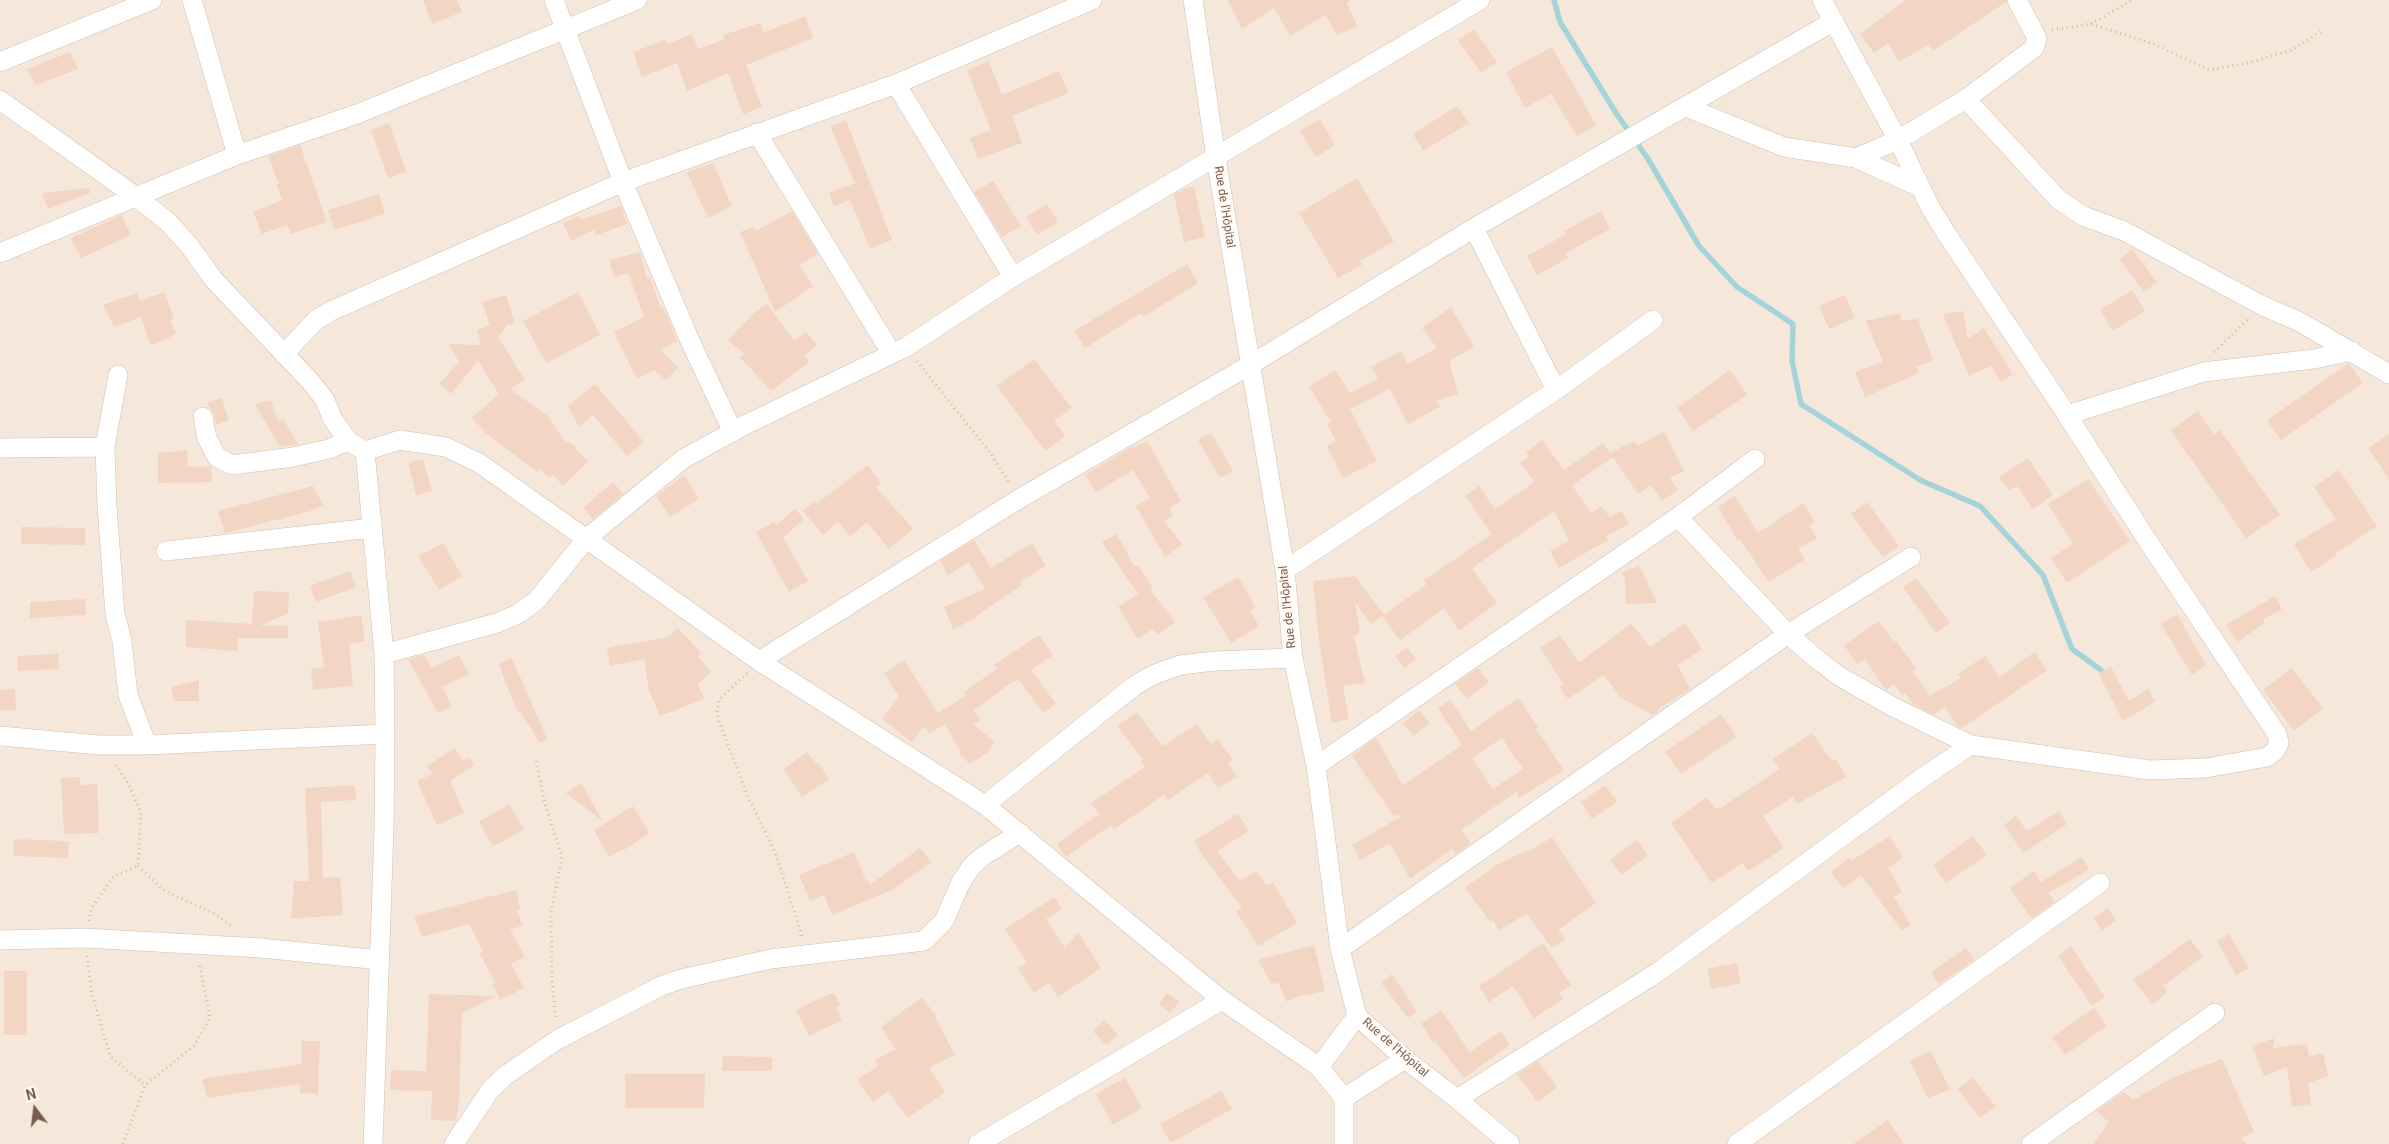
<!DOCTYPE html>
<html>
<head>
<meta charset="utf-8">
<style>
	body { margin:0 }
	#map { position:relative; width:2389px; height:1144px; overflow:hidden; background:#fdf6ec; font-family:Roboto,sans-serif }
	canvas { display:block }
	.north { position:absolute; left:10px; top:1084px; width:50px; height:50px; -webkit-text-stroke:4px #fffaf3; paint-order:stroke; rotate:345deg; font-size:14px; font-weight:700; line-height:20px; text-align:center; color:#7a5c4d }
	.north::after { content:''; display:block; margin:auto; width:18px; height:22px; background:#7a5c4d; clip-path:polygon(50% 0,100% 100%,50% 72%,0 100%) }
</style>
</head>
<body>
<div id="map">
<canvas width="2389" height="1144"></canvas>
<div class="north">N</div>
</div>
<script>
const ctx = document.querySelector('canvas').getContext('2d');
ctx.lineJoin = 'round';
function fill(path, color) { ctx.fillStyle = color; ctx.fill(path, 'evenodd'); }
const shape = rows => new Path2D(rows.map(r => 'M' + r).join(''));
function stroke(path, color, width, dash) { ctx.strokeStyle = color; ctx.lineWidth = width; ctx.lineCap = dash ? 'butt' : 'round'; ctx.setLineDash(dash || []); ctx.stroke(path); }
function write(font, color, halo, rows, align = 'center') {
  ctx.font = font + ' Roboto,sans-serif'; ctx.lineWidth = 5; ctx.setLineDash([]); ctx.textBaseline = 'middle'; ctx.strokeStyle = halo; ctx.fillStyle = color; for (const [text, x, y, turn = 0] of rows) {
    ctx.save(); ctx.translate(x, y); ctx.rotate((+turn || 0) * Math.PI / 180); ctx.textAlign = isNaN(turn) ? turn : align; if (halo) ctx.strokeText(text, 0, 0); ctx.fillText(text, 0, 0); ctx.restore();
  }
}
const residential = shape([
	[0,0,2389,0,2389,1144,0,1144]
]);
const stream = shape([
	[1554,0,1560,22,1616,113,1648,159,1699,246,1737,287,1793,324,1792,361,1801,404,1920,480,1980,506,2043,575,2072,649,2101,670]
]);
const building = shape([
	[423,0,457,0,462,12,432,24],
	[1228,0,1351,0,1347,3,1357,26,1337,35,1325,15,1290,36,1274,8,1242,29],
	[1906,0,2006,0,2006,2,1933,51,1928,45,1899,62,1888,43,1874,53,1860,34],
	[805,16,813,38,746,65,762,107,743,114,728,73,687,91,677,63,642,77,633,52,665,40,667,44,692,34,698,49,725,39,723,35,760,23,763,33],
	[1474,29,1497,62,1481,73,1458,40],
	[1552,47,1596,125,1577,136,1551,94,1525,108,1506,72],
	[70,52,78,69,36,85,27,69],
	[989,61,1002,95,1059,71,1068,93,1012,116,1022,143,978,159,970,138,991,130,967,70],
	[1457,106,1469,123,1423,151,1413,134],
	[1320,119,1335,145,1316,157,1300,131],
	[846,120,892,240,870,248,850,200,834,206,829,193,855,183,830,126],
	[389,123,406,172,388,178,371,130],
	[300,145,327,222,291,234,287,225,262,234,253,212,282,200,277,185,279,184,268,156],
	[713,163,732,206,708,218,687,172],
	[1357,178,1394,241,1360,261,1362,265,1338,278,1299,213],
	[993,181,1021,226,1002,237,974,192],
	[1194,186,1205,237,1184,242,1174,194,1186,188],
	[89,188,90,193,48,209,42,193],
	[379,194,385,214,334,230,328,210],
	[1047,204,1058,222,1037,235,1026,217],
	[621,206,627,224,596,235,594,230,571,241,563,223,579,216,580,220],
	[792,211,818,254,799,265,813,286,775,312,740,232,754,227,756,231],
	[1601,211,1610,229,1566,253,1568,258,1537,275,1527,256,1566,234,1564,231],
	[122,215,131,235,81,258,71,238],
	[2132,249,2157,282,2144,292,2120,259],
	[640,252,647,279,650,278,661,309,663,308,668,317,677,341,660,350,678,367,666,380,654,370,637,379,614,332,644,317,628,273,614,277,609,260],
	[1187,264,1198,283,1143,317,1141,313,1085,348,1074,331],
	[2132,290,2145,311,2113,331,2100,310],
	[164,292,174,319,170,320,176,334,151,346,141,317,114,327,103,305,137,293,140,301],
	[578,292,600,335,546,363,523,321],
	[506,295,515,323,507,325,498,337,525,380,510,389,549,417,564,440,576,446,574,448,588,461,563,486,553,474,550,478,539,469,537,472,486,433,472,418,499,394,478,361,451,394,439,384,459,362,449,344,481,345,477,330,490,325,482,302],
	[1845,295,1855,318,1829,329,1819,306],
	[767,304,794,341,806,332,817,345,804,356,809,362,771,391,740,357,744,354,728,340,755,312],
	[1451,307,1474,347,1449,361,1458,394,1436,400,1440,407,1408,424,1390,389,1350,409,1377,461,1343,478,1327,446,1336,441,1327,424,1331,422,1309,387,1335,370,1350,393,1378,379,1371,367,1401,351,1408,364,1437,348,1422,328],
	[1963,311,1968,339,1984,328,2013,374,2001,382,1991,366,1969,376,1943,314],
	[1900,313,1902,321,1918,319,1933,361,1916,366,1919,373,1865,397,1855,372,1883,362,1866,321],
	[1034,359,1072,408,1054,421,1065,436,1045,451,997,386],
	[2349,363,2363,383,2281,440,2267,420],
	[1730,370,1747,395,1693,431,1677,408],
	[595,384,644,442,627,456,593,415,579,427,568,406],
	[222,398,229,420,216,425,214,414,207,403],
	[271,400,278,422,283,419,298,444,280,447,255,404],
	[2198,411,2214,434,2220,430,2280,515,2246,538,2171,430],
	[1664,432,1684,471,1670,478,1678,490,1662,501,1651,485,1638,494,1613,457,1572,485,1591,513,1601,506,1610,517,1622,511,1629,524,1606,536,1608,540,1559,568,1550,551,1569,541,1554,511,1472,568,1497,603,1459,631,1444,608,1400,640,1382,616,1371,624,1355,602,1360,632,1354,637,1365,683,1343,686,1349,719,1332,723,1319,640,1313,581,1355,576,1384,615,1427,584,1424,580,1492,534,1465,496,1479,486,1495,509,1535,482,1520,463,1529,456,1526,452,1542,440,1564,470,1603,443,1610,453,1634,441,1637,446],
	[1211,433,1233,471,1220,478,1198,440],
	[2389,434,2389,479,2368,448],
	[1147,441,1181,501,1169,508,1173,516,1164,521,1182,544,1165,557,1136,506,1150,498,1133,470,1096,492,1085,475,1133,446,1134,448],
	[187,450,188,467,211,466,213,482,158,483,158,453],
	[2028,458,2053,495,2033,509,2017,486,2009,491,1999,477],
	[423,459,432,491,416,495,408,463],
	[868,465,881,483,876,487,913,529,889,549,867,522,850,536,838,522,823,535,803,511,814,502,816,504],
	[2339,470,2377,526,2335,554,2336,556,2311,572,2294,544,2336,519,2314,487],
	[684,475,699,499,670,517,656,496],
	[2088,479,2130,541,2067,583,2051,558,2073,544,2048,504],
	[613,482,623,494,593,519,583,508],
	[313,486,323,505,311,511,225,533,218,511],
	[1735,496,1758,533,1803,503,1815,522,1809,526,1817,538,1798,549,1805,559,1769,582,1740,539,1738,541,1718,507],
	[1867,502,1899,546,1883,557,1851,514],
	[795,509,804,519,783,538,808,581,789,592,756,532,774,522,776,525],
	[21,527,85,528,85,545,21,544],
	[1117,534,1134,566,1138,566,1153,588,1150,590,1175,622,1158,635,1153,629,1138,639,1118,607,1138,594,1102,542],
	[974,540,991,568,1032,543,1046,566,1020,582,1022,585,976,616,977,618,953,629,944,607,985,589,969,562,948,575,940,561],
	[443,543,462,576,439,590,418,556],
	[1639,565,1657,603,1626,604,1625,578,1622,573],
	[350,571,356,587,316,602,310,586],
	[1238,577,1256,608,1250,611,1259,626,1231,643,1203,597],
	[1916,578,1950,623,1936,633,1903,587],
	[254,591,289,592,288,614,260,625,288,626,288,638,238,638,237,651,186,647,186,620,252,624],
	[2275,596,2282,609,2263,620,2265,623,2237,642,2226,625],
	[85,599,86,615,30,618,30,602],
	[2177,614,2206,665,2192,675,2161,624],
	[361,615,365,641,349,644,353,686,313,690,311,669,324,667,318,622],
	[1879,621,1894,642,1896,640,1916,669,1913,672,1930,696,1961,678,1958,674,1985,656,1999,677,2035,652,2047,670,1962,728,1957,726,1945,707,1934,715,1913,704,1905,693,1902,695,1894,684,1886,690,1865,659,1857,664,1844,645],
	[1631,623,1650,647,1685,623,1702,649,1678,665,1690,689,1661,707,1653,715,1621,698,1604,675,1568,699,1559,686,1563,684,1540,648,1560,635,1579,663],
	[678,628,701,653,698,656,711,672,698,684,704,699,660,716,649,690,644,659,610,666,607,648,668,637],
	[1039,635,1053,655,1031,670,1056,704,1043,713,1018,679,1008,685,974,710,980,720,973,724,994,742,988,752,970,764,959,754,961,752,945,724,929,734,924,726,912,742,882,719,899,697,884,673,904,660,938,713,967,695,964,692,997,669,994,665],
	[1407,647,1416,659,1404,668,1395,656],
	[58,654,59,669,18,671,17,656],
	[424,655,432,668,459,655,469,674,442,687,452,706,438,713,408,659],
	[512,658,547,739,540,743,520,711,518,712,504,679,499,663],
	[2111,667,2129,701,2148,689,2155,702,2123,721,2098,673],
	[1478,668,1489,682,1467,699,1455,684],
	[2292,668,2323,708,2294,731,2263,690],
	[199,680,199,701,174,701,171,687],
	[15,689,16,710,0,711,0,690],
	[1518,698,1538,727,1536,729,1564,770,1519,798,1516,792,1461,830,1471,843,1456,854,1452,849,1410,879,1390,843,1360,860,1352,845,1404,815,1394,816,1352,756,1376,738,1403,785,1462,745,1438,708,1450,700,1471,731],
	[1502,738,1523,769,1493,789,1472,758],
	[1419,710,1430,723,1413,736,1403,723],
	[1137,712,1162,746,1197,724,1211,744,1218,739,1233,760,1228,763,1237,777,1218,788,1208,773,1168,800,1164,795,1114,829,1111,825,1066,857,1057,844,1099,814,1091,803,1145,767,1141,761,1143,760,1117,726],
	[1721,714,1736,737,1681,774,1665,752],
	[1812,733,1832,761,1836,759,1846,777,1797,804,1793,797,1763,816,1784,848,1748,871,1743,863,1712,883,1671,823,1707,797,1716,809,1718,807,1719,809,1780,769,1773,759],
	[455,748,463,761,470,758,474,765,450,781,464,813,437,825,417,781,432,774,427,766],
	[807,752,816,763,818,762,829,779,802,797,784,769],
	[80,777,80,785,97,784,99,833,64,834,61,778],
	[581,783,602,820,566,793],
	[355,785,356,800,321,802,323,878,340,877,343,915,291,919,294,881,309,881,305,788],
	[1605,785,1617,802,1592,819,1581,802],
	[509,804,524,829,493,847,479,822],
	[633,806,649,833,624,850,623,849,609,857,594,830],
	[2059,811,2067,824,2023,853,2004,825,2016,816,2027,831],
	[1238,814,1249,831,1217,851,1240,881,1256,871,1266,885,1273,882,1297,923,1258,946,1236,911,1242,907,1202,855,1194,841],
	[1890,836,1903,858,1888,868,1902,892,1894,897,1911,925,1902,931,1861,875,1843,888,1831,872,1849,858,1851,861],
	[1973,836,1987,855,1946,883,1933,865],
	[1552,837,1596,903,1558,930,1565,939,1552,948,1527,914,1499,930,1493,920,1490,922,1465,887,1495,867,1494,866,1530,849,1530,851],
	[14,839,69,841,68,858,13,856],
	[1637,840,1648,856,1621,875,1610,860],
	[920,848,931,862,894,889,832,915,824,895,810,901,799,875,854,852,866,881,868,880,870,885],
	[2082,857,2089,869,2049,893,2055,902,2032,918,2028,914,2010,888,2034,871,2041,882],
	[516,890,520,909,517,911,523,926,510,929,525,957,511,964,524,988,500,1000,492,984,495,982,480,954,483,952,469,924,422,937,414,916],
	[1054,897,1062,909,1046,919,1065,948,1078,932,1101,968,1058,997,1049,983,1034,993,1018,968,1027,962,1005,929],
	[2108,908,2116,921,2102,930,2094,918],
	[2229,934,2249,968,2236,975,2217,941],
	[2190,939,2203,956,2163,986,2167,992,2153,1004,2133,980],
	[1543,943,1571,985,1559,993,1563,999,1534,1018,1513,986,1489,1002,1479,986],
	[1314,945,1325,991,1299,996,1287,1002,1278,982,1272,985,1258,960],
	[2071,946,2105,997,2092,1006,2058,956],
	[1966,948,1974,960,1939,984,1931,972],
	[1737,963,1741,983,1711,989,1707,969],
	[4,971,27,971,27,1035,4,1035],
	[1392,974,1417,1011,1408,1018,1381,983],
	[1167,993,1179,1002,1170,1013,1159,1004],
	[429,994,496,996,462,1013,459,1101,456,1121,431,1120,432,1091,390,1090,391,1070,426,1071],
	[835,994,840,1006,836,1008,842,1020,809,1036,796,1010,829,994],
	[922,997,937,1018,936,1019,955,1055,929,1068,945,1092,908,1118,888,1091,873,1102,857,1079,879,1066,875,1060,896,1049,881,1027],
	[2094,1008,2107,1026,2065,1055,2052,1037],
	[1441,1010,1470,1052,1501,1031,1510,1045,1464,1078,1435,1041,1433,1042,1421,1024],
	[1105,1020,1118,1035,1106,1045,1093,1031],
	[2274,1038,2273,1048,2307,1044,2309,1056,2323,1053,2328,1076,2308,1083,2311,1104,2292,1107,2287,1067,2264,1076,2252,1046],
	[302,1041,320,1041,318,1094,300,1093,300,1084,207,1098,202,1079,301,1064],
	[1931,1051,1950,1089,1928,1099,1910,1061],
	[723,1056,772,1057,772,1071,722,1071],
	[2222,1059,2254,1132,2241,1138,2246,1144,2093,1144,2109,1122,2096,1111,2124,1092,2133,1100,2172,1078],
	[1538,1061,1557,1087,1538,1102,1517,1074],
	[625,1074,705,1074,704,1108,625,1108],
	[1973,1077,1996,1107,1980,1118,1958,1089],
	[1125,1078,1142,1108,1113,1125,1096,1094],
	[1221,1091,1232,1109,1171,1143,1160,1124],
	[1888,1120,1904,1144,1853,1144]
]);
const path = shape([
	[2091,24,2132,0],
	[2052,30,2091,24,2154,44,2209,70,2248,63,2292,50,2323,30],
	[2214,352,2249,318],
	[917,361,988,450,1010,484],
	[747,673,719,700,717,712,719,721,748,797,775,852,803,939],
	[536,761,545,804,562,856,551,913,552,980,556,1020],
	[138,866,165,891,215,914,234,928],
	[89,921,91,909,113,877,138,866,141,812,127,781,114,763],
	[87,956,92,994,110,1056,145,1085],
	[123,1144,145,1085,194,1046,210,1018,200,966,201,963]
]);
const street = shape([
	[192,0,237,155],
	[554,0,623,182,690,341,733,432],
	[1193,0,1216,158,1285,570,1293,658,1316,766,1340,949,1357,1016,1405,1059,1457,1099,1510,1144],
	[0,62,152,0],
	[896,84,1013,277],
	[1966,99,2059,200,2083,216,2124,231,2261,305,2300,322,2389,374],
	[0,100,135,196,168,222,188,244,214,280,311,382,325,400,332,418,348,441,365,451,400,440,446,447,479,463,759,661,985,805,1222,1000,1319,1067,1344,1098,1344,1144],
	[1686,107,1784,147,1856,158,1898,140,1966,99,2034,48,2037,38,2017,0],
	[757,133,892,354],
	[1856,158,1920,187],
	[1474,228,1556,390],
	[0,253,237,155,357,114,637,0],
	[284,354,316,320,331,311,623,182,896,84,1092,0],
	[2067,415,2204,372,2314,359,2352,351],
	[203,417,207,438,217,457,232,465,293,457,329,449,348,441],
	[105,447,107,506,115,614,122,641,128,695,147,745],
	[0,448,105,447,118,375],
	[365,451,384,654,385,734,384,830,373,1144],
	[1678,517,1788,634,1819,661,1839,676,1893,707,1971,745,2150,770,2206,768,2267,757,2275,751,2279,743,2277,734,2151,546,2067,415,1944,230,1930,207,1898,140,1822,0],
	[166,551,372,528],
	[1285,570,1556,390,1653,320],
	[384,654,497,623,518,614,537,600,586,539,683,459,745,425,906,347,1013,277,1480,0],
	[759,661,1019,499,1250,365,1474,228,1834,21],
	[0,736,99,745,147,745,385,734],
	[1316,766,1678,517,1755,459],
	[985,805,1134,686,1153,675,1180,665,1215,661,1293,658],
	[0,940,85,938,261,948,380,960],
	[1340,949,1788,634,1911,557],
	[1319,1067,1357,1016],
	[1344,1098,1405,1059],
	[1457,1099,1658,972,1922,778,1971,745],
	[454,1144,491,1089,506,1075,557,1040,661,986,681,979,771,959,924,941,944,921,961,882,971,867,983,856,1020,833],
	[978,1144,1222,1000],
	[1737,1144,2100,883],
	[2031,1144,2215,1013]
]);
const streetNames = [
	["Rue de l'Hôpital",1224,207,81],
	["Rue de l'Hôpital",1288,607,-96],
	["Rue de l'Hôpital",1395,1048,41]
];
fill(residential, '#f5e8da');
stroke(stream, '#a5d3da', 5.5);
fill(building, '#f3d5c3');
stroke(street, '#d1beb0', 20);
stroke(path, '#d9b8a5', 3, [1, 4]);
stroke(street, '#fff', 19);
write('12px', '#7a5c4d', '#fffaf3', streetNames);
</script>
</body>
</html>
